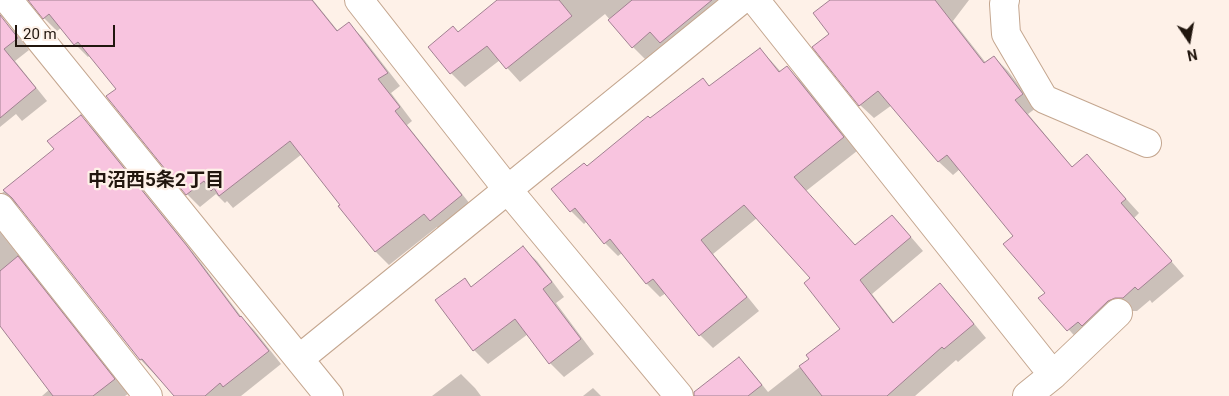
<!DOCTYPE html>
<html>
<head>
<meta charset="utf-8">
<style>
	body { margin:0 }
	#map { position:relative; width:1229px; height:396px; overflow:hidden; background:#fef1e8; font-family:Roboto,sans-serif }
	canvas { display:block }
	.north { position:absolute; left:1164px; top:15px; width:50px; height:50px; -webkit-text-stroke:4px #fef1e8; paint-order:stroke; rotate:168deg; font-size:14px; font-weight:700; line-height:20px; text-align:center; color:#21160e }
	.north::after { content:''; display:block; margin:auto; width:18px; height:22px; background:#21160e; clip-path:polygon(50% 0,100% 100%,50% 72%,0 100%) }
	.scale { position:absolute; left:15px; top:25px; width:100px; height:22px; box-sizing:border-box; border:2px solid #21160e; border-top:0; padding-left:6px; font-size:15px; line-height:18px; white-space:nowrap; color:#21160e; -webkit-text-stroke:4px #fef1e8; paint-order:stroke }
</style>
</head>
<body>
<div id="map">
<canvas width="1229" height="396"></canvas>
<div class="north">N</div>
<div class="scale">20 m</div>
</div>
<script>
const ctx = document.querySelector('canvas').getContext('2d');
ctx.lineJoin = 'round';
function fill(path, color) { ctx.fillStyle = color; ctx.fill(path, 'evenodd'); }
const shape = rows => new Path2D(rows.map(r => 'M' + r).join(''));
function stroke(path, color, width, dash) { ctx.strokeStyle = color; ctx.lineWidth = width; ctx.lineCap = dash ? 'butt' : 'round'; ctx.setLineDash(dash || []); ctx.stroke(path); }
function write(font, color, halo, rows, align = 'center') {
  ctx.font = font + ' Roboto,"Noto Sans JP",sans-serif'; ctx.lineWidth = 4.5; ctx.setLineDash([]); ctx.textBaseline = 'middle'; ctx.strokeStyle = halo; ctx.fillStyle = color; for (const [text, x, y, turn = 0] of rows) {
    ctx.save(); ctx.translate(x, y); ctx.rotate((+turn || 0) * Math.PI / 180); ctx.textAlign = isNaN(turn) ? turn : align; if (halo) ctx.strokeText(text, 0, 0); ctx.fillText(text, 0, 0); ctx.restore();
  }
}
const shadow = shape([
	[30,0,313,0,338,31,349,24,362,37,400,86,391,93,412,121,407,125,474,209,444,233,437,227,389,265,376,252,340,206,341,205,302,154,233,208,227,201,225,203,216,194,200,207,187,194,108,96,118,89,90,55,88,57,75,44,61,28,57,31,44,18],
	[499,0,717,0,727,12,674,55,664,45,646,60,633,47,605,14,520,82,500,60,465,87,451,73,430,47,458,33],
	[832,0,969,0,953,21,986,63,994,57,1008,71,1036,108,1028,114,1073,168,1100,170,1139,213,1134,218,1184,276,1152,303,1150,300,1137,311,1129,311,1082,344,1040,298,1047,293,1015,236,960,169,953,175,939,162,892,105,874,118,860,105,830,34],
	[2,20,14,31,29,50,15,61,47,101,22,121,16,114,0,127,0,21],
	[760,49,773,63,781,72,787,68,801,81,857,151,806,191,856,246,892,217,905,230,923,251,872,294,894,323,940,285,953,298,986,338,958,362,956,360,915,396,703,396,739,358,752,372,768,392,810,359,841,330,812,278,757,218,713,254,759,311,713,348,700,335,666,293,660,297,647,284,622,253,618,256,605,243,587,221,584,224,571,211,587,168,703,79,710,87],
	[81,117,94,130,199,260,243,319,254,330,281,364,241,396,175,396,141,360,20,206,14,205,2,193,55,150],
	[0,230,1,233,128,394,125,396,42,396,50,389,0,323],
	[523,248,537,261,564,297,556,303,594,354,564,377,550,363,528,334,488,364,474,350,465,280,472,288],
	[461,374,475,388,481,396,432,396],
	[593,388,601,396,583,396]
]);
const building = shape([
	[28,0,312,0,337,31,349,22,388,73,378,79,400,107,395,111,462,195,430,221,424,214,375,252,338,206,340,205,290,141,219,196,214,188,211,191,204,181,186,195,106,96,116,89,78,42,74,45,49,14,43,19,28,0],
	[497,0,559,0,572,16,506,69,487,46,450,74,428,47,453,26,458,32,497,0],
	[632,0,712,0,660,43,650,32,632,48,608,20,632,0],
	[830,0,935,0,984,63,994,56,1023,94,1015,100,1072,167,1087,154,1126,199,1121,203,1172,261,1138,290,1135,287,1123,298,1115,298,1108,301,1082,326,1078,322,1067,331,1038,298,1045,293,1003,244,1013,236,947,155,938,162,878,91,859,106,812,47,829,34,813,13,830,0],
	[0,15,18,38,4,49,36,88,0,118,0,15],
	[760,48,779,72,787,66,844,137,794,177,855,245,892,215,911,237,860,280,893,323,940,283,974,324,944,349,942,347,887,396,822,396,799,366,809,359,806,355,840,329,804,283,810,278,744,205,701,240,747,297,699,336,653,279,646,284,610,239,604,244,575,208,570,212,551,189,584,163,587,166,648,116,650,118,703,78,709,86,760,48],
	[81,115,187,246,240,317,241,316,269,351,223,387,220,383,205,396,174,396,142,359,140,360,12,198,3,190,54,149,47,141,81,115],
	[523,246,552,282,543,289,581,339,549,364,515,319,473,351,435,300,465,278,471,287,523,246],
	[18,256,115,379,93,396,53,396,0,326,0,271,18,256],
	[739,357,762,385,748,396,694,396,694,392,739,357]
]);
const street = shape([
	[8,0,329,396],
	[359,0,508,190,679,396],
	[755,0,1053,375],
	[1005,0,1004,4,1006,34,1044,99,1147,143],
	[0,208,148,396],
	[299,359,741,0],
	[1027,396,1053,375,1118,313]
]);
const neighbourhoodNames = [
	["中沼西5条2丁目",156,181]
];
fill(shadow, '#0003');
fill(building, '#f8c4df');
stroke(building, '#a18091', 1);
stroke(street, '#c4a68f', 30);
stroke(street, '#fff', 28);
write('bold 19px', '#21160e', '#fef1e8', neighbourhoodNames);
</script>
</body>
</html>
